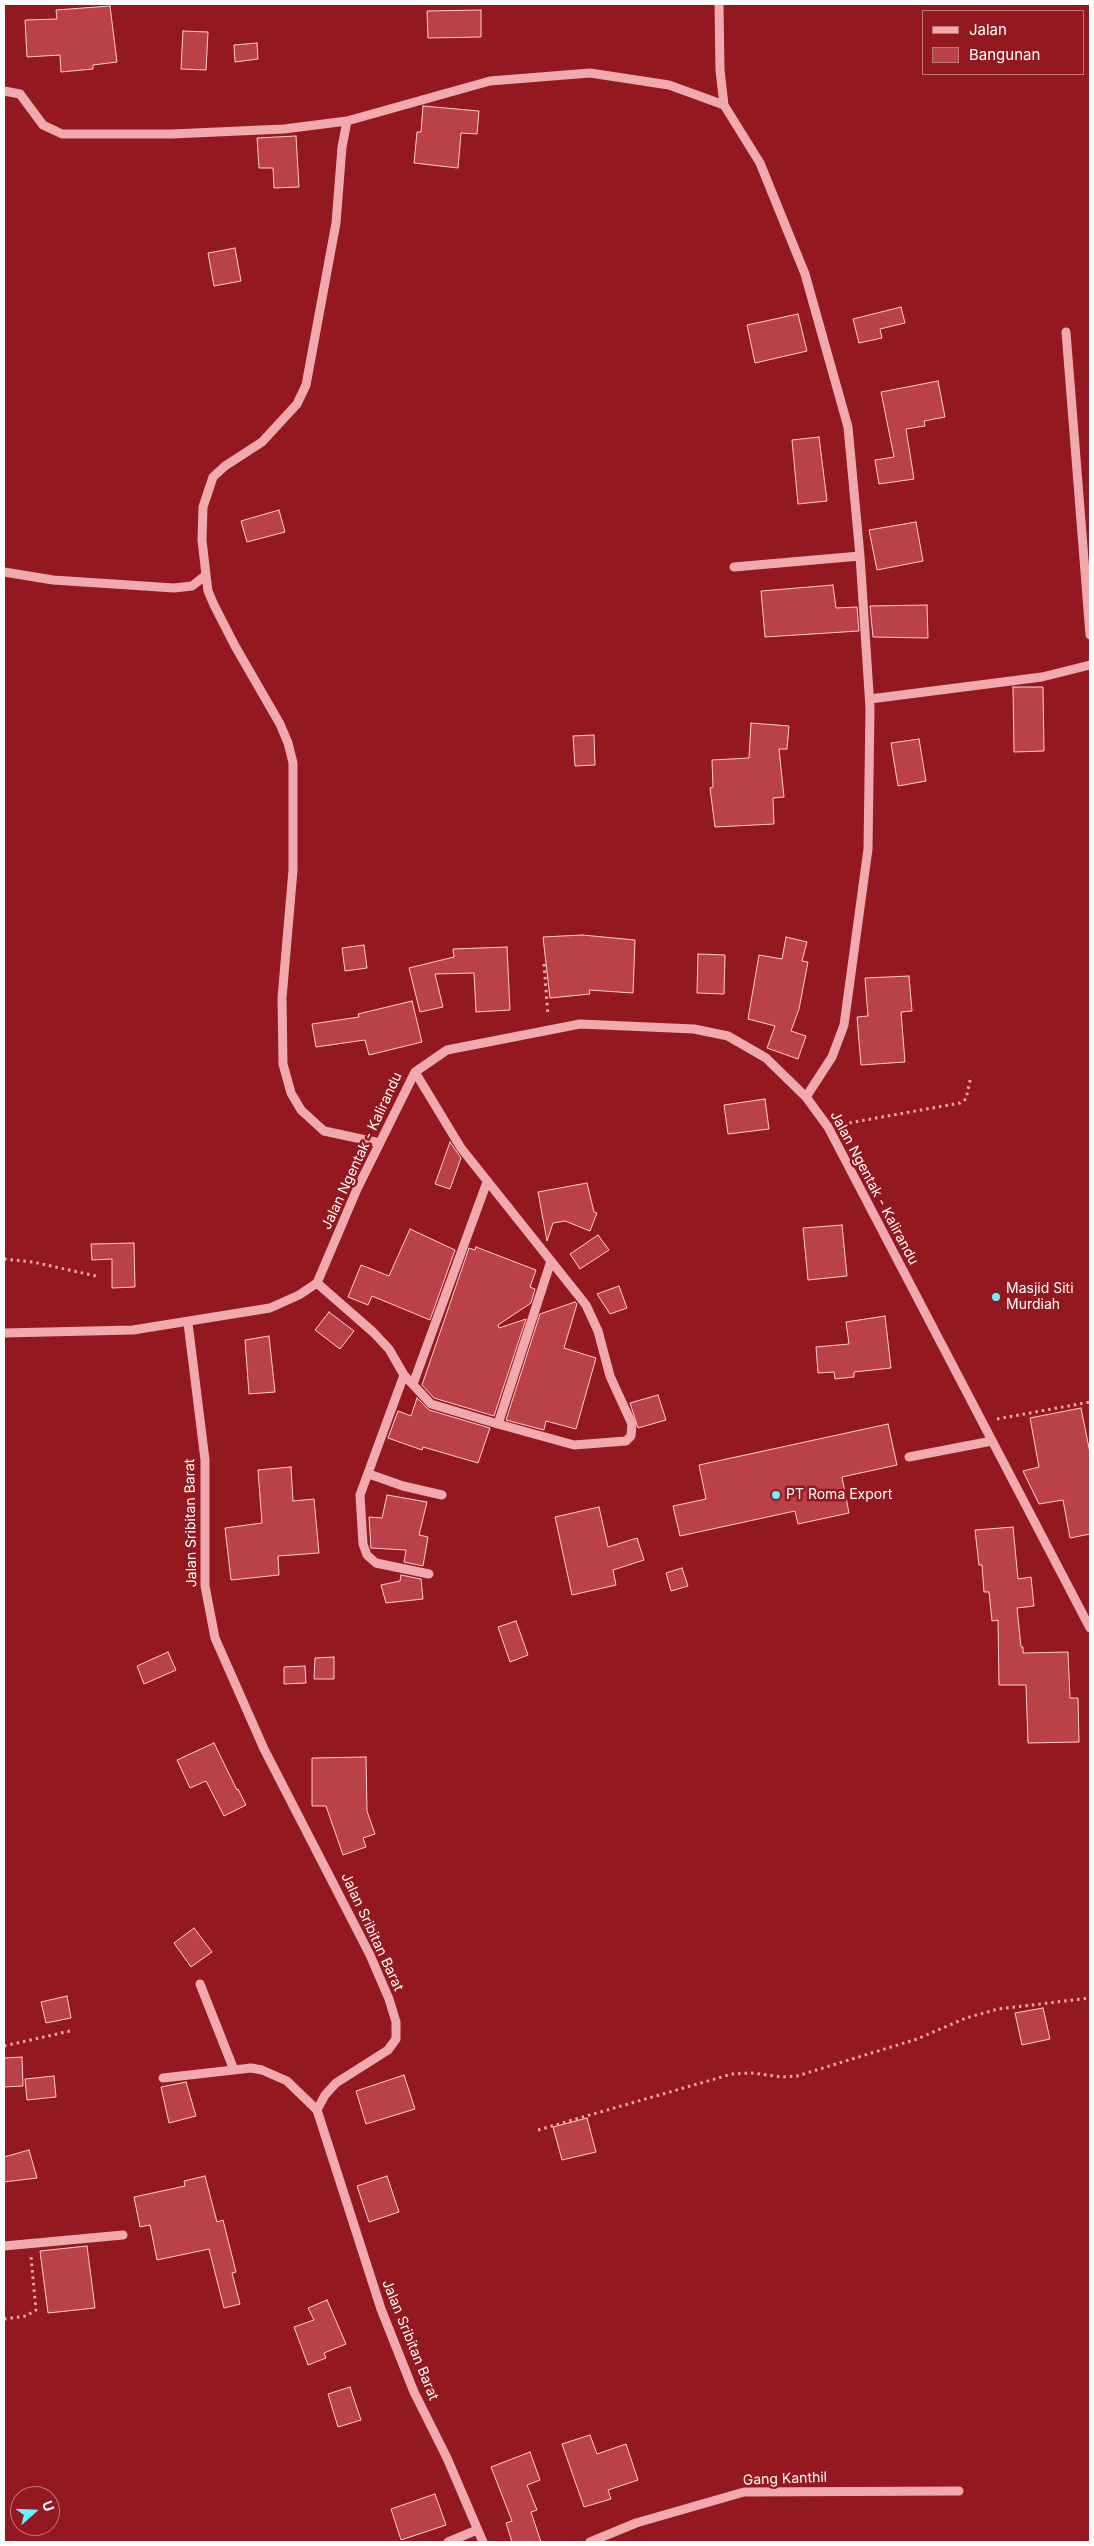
<!DOCTYPE html>
<html>
<head>
<meta charset="utf-8">
<style>
	body { margin:0 }
	#map { position:relative; width:1094px; height:2546px; overflow:hidden; background:#94181f; font-family:Inter,sans-serif }
	canvas { display:block }
	.frame { position:absolute; inset:0; border:5px solid #fff; pointer-events:none }
	.legend { position:absolute; left:922px; top:10px; width:162px; height:65px; box-sizing:border-box; background:#94181f; border:1px solid #bf7479; margin:0; padding:6px 9px; list-style:none; font-size:15px; color:#fff }
	.legend li { display:flex; align-items:center; gap:10px; height:25px }
	.legend b { width:25px; border:1px solid #bf7479 }
	.north { position:absolute; left:10px; top:2486px; width:50px; height:50px; box-sizing:border-box; background:#94181f; border:1px solid #bf7479; border-radius:50%; rotate:70deg; font-size:14px; font-weight:700; line-height:20px; text-align:center; color:#fff }
	.north::after { content:''; display:block; margin:auto; width:18px; height:22px; background:#68f1ff; clip-path:polygon(50% 0,100% 100%,50% 72%,0 100%) }
</style>
</head>
<body>
<div id="map">
<canvas width="1094" height="2546"></canvas>
<div class="frame"></div>
<ul class="legend">
<li><b style="height:6px;background:#f0a9ae"></b>Jalan</li>
<li><b style="height:14px;background:#bb4149"></b>Bangunan</li>
</ul>
<div class="north">U</div>
</div>
<script>
const ctx = document.querySelector('canvas').getContext('2d');
ctx.lineJoin = 'round';
function fill(path, color) { ctx.fillStyle = color; ctx.fill(path, 'evenodd'); }
const shape = rows => new Path2D(rows.map(r => 'M' + r).join(''));
function stroke(path, color, width, dash) { ctx.strokeStyle = color; ctx.lineWidth = width; ctx.lineCap = dash ? 'butt' : 'round'; ctx.setLineDash(dash || []); ctx.stroke(path); }
function write(font, color, halo, rows, align = 'center') {
  ctx.font = font + ' Inter,sans-serif'; ctx.lineWidth = 5; ctx.setLineDash([]); ctx.textBaseline = 'middle'; ctx.strokeStyle = halo; ctx.fillStyle = color; for (const [text, x, y, turn = 0] of rows) {
    ctx.save(); ctx.translate(x, y); ctx.rotate((+turn || 0) * Math.PI / 180); ctx.textAlign = isNaN(turn) ? turn : align; if (halo) ctx.strokeText(text, 0, 0); ctx.fillText(text, 0, 0); ctx.restore();
  }
}
const building = shape([
	[110,6,117,62,93,65,93,69,61,72,60,55,27,57,25,20,57,19,56,10,110,6],
	[481,10,481,37,428,38,427,11,481,10],
	[183,31,208,32,206,70,181,69,183,31],
	[257,43,258,59,235,62,234,45,257,43],
	[423,106,479,111,477,134,461,133,458,168,414,163,417,132,421,132,423,106],
	[296,136,299,187,274,188,273,168,259,168,257,138,296,136],
	[235,248,241,281,214,286,208,253,235,248],
	[901,307,905,323,880,329,882,338,859,343,853,319,901,307],
	[798,314,807,351,755,363,747,325,798,314],
	[938,381,945,417,924,421,925,426,906,429,914,479,879,484,875,460,894,457,881,392,938,381],
	[819,437,827,501,798,504,792,440,819,437],
	[279,510,285,532,247,542,241,521,279,510],
	[916,522,923,561,877,570,869,530,916,522],
	[833,585,836,608,857,607,859,631,765,637,761,591,833,585],
	[927,605,928,638,873,637,870,606,927,605],
	[1013,687,1043,687,1044,751,1014,752,1013,687],
	[751,723,789,726,787,749,779,749,784,797,773,798,774,824,715,827,710,788,713,787,712,760,749,758,751,723],
	[594,735,595,765,575,766,573,736,594,735],
	[919,739,926,781,898,786,891,743,919,739],
	[582,935,635,940,633,993,589,990,590,994,550,998,543,937,582,935],
	[786,937,807,942,802,961,808,962,799,1009,791,1031,806,1036,798,1059,767,1048,775,1026,748,1019,759,955,782,959,786,937],
	[364,945,367,968,345,971,342,948,364,945],
	[507,947,510,1010,476,1012,474,973,435,974,443,1007,420,1012,409,968,454,957,453,949,507,947],
	[698,954,725,955,724,994,697,993,698,954],
	[909,976,912,1011,901,1012,905,1062,861,1065,857,1017,868,1016,865,978,909,976],
	[412,1001,422,1042,369,1055,365,1040,316,1047,312,1024,359,1017,358,1014,412,1001],
	[765,1099,769,1129,728,1134,724,1105,765,1099],
	[450,1142,461,1158,450,1189,435,1184,450,1142],
	[587,1183,594,1212,597,1213,590,1231,565,1221,553,1223,547,1241,538,1192,587,1183],
	[842,1225,847,1276,808,1280,803,1228,842,1225],
	[410,1229,455,1250,430,1320,372,1296,368,1305,348,1297,361,1265,389,1276,410,1229],
	[598,1235,609,1250,580,1269,570,1254,598,1235],
	[134,1243,135,1287,112,1288,112,1259,92,1260,91,1244,134,1243],
	[476,1247,536,1270,530,1287,535,1289,531,1303,498,1325,499,1328,526,1319,494,1416,434,1398,422,1385,469,1248,475,1250,476,1247],
	[619,1286,627,1308,610,1314,597,1294,619,1286],
	[575,1302,577,1304,564,1348,596,1358,576,1429,546,1421,544,1430,506,1420,540,1314,575,1302],
	[329,1312,354,1331,340,1349,315,1330,329,1312],
	[885,1316,891,1368,854,1372,854,1377,835,1379,834,1372,818,1373,816,1347,849,1344,846,1322,885,1316],
	[269,1336,275,1392,249,1394,245,1340,269,1336],
	[658,1395,666,1420,638,1428,630,1403,658,1395],
	[417,1398,429,1410,490,1428,478,1463,423,1447,422,1450,388,1438,398,1411,411,1416,417,1398],
	[1081,1408,1090,1453,1090,1534,1070,1538,1063,1500,1039,1504,1023,1471,1039,1467,1030,1418,1081,1408],
	[888,1424,897,1465,842,1477,849,1513,798,1524,795,1511,680,1536,673,1506,706,1499,699,1465,888,1424],
	[291,1467,293,1501,314,1499,319,1553,278,1556,279,1575,231,1580,225,1528,262,1523,258,1470,291,1467],
	[387,1495,427,1502,419,1535,428,1537,423,1566,404,1562,406,1550,371,1548,369,1517,382,1518,387,1495],
	[599,1507,608,1547,637,1538,644,1560,613,1570,616,1585,572,1595,555,1517,599,1507],
	[1013,1527,1018,1579,1031,1577,1034,1606,1017,1608,1021,1647,1023,1647,1023,1653,1068,1652,1070,1698,1078,1698,1079,1742,1028,1743,1026,1685,999,1685,998,1620,992,1621,989,1592,984,1592,982,1565,979,1565,975,1530,1013,1527],
	[682,1568,688,1586,671,1591,666,1573,682,1568],
	[401,1575,421,1579,423,1599,386,1603,381,1585,400,1581,401,1575],
	[516,1621,528,1655,510,1662,498,1627,516,1621],
	[168,1652,176,1670,144,1684,137,1666,168,1652],
	[334,1657,334,1679,314,1679,315,1658,334,1657],
	[305,1666,306,1683,284,1684,284,1667,305,1666],
	[214,1743,237,1790,238,1789,246,1805,224,1816,206,1781,190,1788,177,1760,214,1743],
	[366,1757,367,1811,375,1834,363,1838,366,1847,343,1855,326,1806,312,1806,312,1758,366,1757],
	[194,1928,212,1952,191,1967,174,1943,194,1928],
	[67,1996,71,2018,46,2023,41,2002,67,1996],
	[1043,2008,1050,2039,1022,2045,1015,2013,1043,2008],
	[22,2057,23,2086,4,2087,4,2058,22,2057],
	[404,2075,415,2109,366,2124,356,2091,404,2075],
	[54,2076,56,2097,27,2100,25,2079,54,2076],
	[186,2082,196,2116,169,2123,161,2087,186,2082],
	[587,2118,596,2152,562,2160,553,2127,587,2118],
	[29,2150,37,2178,4,2182,4,2157,29,2150],
	[205,2176,217,2222,223,2220,236,2272,232,2273,240,2304,224,2308,209,2249,157,2260,150,2225,140,2227,134,2197,185,2186,184,2181,205,2176],
	[387,2176,399,2212,369,2222,357,2186,387,2176],
	[87,2246,95,2308,48,2313,40,2251,87,2246],
	[327,2300,346,2344,324,2353,326,2358,308,2365,294,2327,314,2320,308,2308,327,2300],
	[350,2387,361,2420,338,2427,328,2394,350,2387],
	[590,2435,597,2454,626,2444,638,2480,608,2490,611,2499,584,2507,562,2444,590,2435],
	[530,2452,540,2480,527,2485,537,2510,531,2512,541,2542,512,2542,506,2523,512,2521,491,2467,530,2452],
	[435,2494,446,2525,401,2540,391,2509,435,2494]
]);
const path = shape([
	[544,964,548,1016],
	[843,1124,960,1103,966,1099,971,1076],
	[4,1259,33,1262,96,1276],
	[997,1419,1090,1402],
	[4,2046,70,2031],
	[538,2130,732,2074,752,2073,782,2077,797,2076,917,2039,966,2018,998,2009,1090,1998],
	[4,2319,26,2316,36,2310,31,2257]
]);
const minor = shape([
	[719,4,720,70,724,105,760,163,805,274,848,427,860,556,870,708,868,849,844,1025,832,1057,806,1097],
	[4,91,20,94,43,125,62,134,172,134,284,129,347,121,490,81,590,73,669,85,724,105],
	[1066,332,1090,635],
	[734,567,860,556],
	[4,572,53,580,174,588,192,586,206,575,202,540,203,507,213,477,225,466,262,442,297,404,306,385,336,223,342,147,347,121],
	[206,575,208,591,214,605,235,646,280,724,288,743,293,763,293,870,282,998,283,1064,291,1093,301,1110,324,1131,380,1143],
	[870,699,1042,677,1090,665],
	[317,1283,373,1332,389,1349,404,1375,431,1404,498,1424,551,1261,461,1148,415,1072],
	[188,1323,205,1460,205,1586,215,1638,264,1749,370,1955,389,1999,396,2022,396,2039,388,2050,336,2083,325,2095,317,2110,381,2309,414,2392,447,2458,483,2542],
	[4,1333,133,1330,270,1308,299,1295,317,1283,357,1189,415,1072,447,1050,580,1024,694,1029,728,1036,766,1058,806,1097,828,1127,1090,1628],
	[404,1375,360,1495,363,1544,367,1555,376,1563,429,1574],
	[413,1384,487,1182],
	[498,1424,574,1445,626,1441,631,1436,632,1424,610,1376,598,1331,586,1305,551,1261],
	[909,1457,992,1441],
	[369,1474,403,1486,442,1495],
	[200,1984,234,2070],
	[163,2078,251,2068,262,2070,287,2081,317,2110],
	[4,2246,123,2235],
	[448,2542,477,2530],
	[590,2542,636,2523,744,2492,959,2491]
]);
const markers = [
	[996,1297,5,"#68f1ff"],
	[776,1495,5,"#68f1ff"]
];
const streetNames = [
	["Jalan Ngentak - Kalirandu",362,1151,-65],
	["Jalan Ngentak - Kalirandu",874,1188,62],
	["Jalan Sribitan Barat",191,1523,-91],
	["Jalan Sribitan Barat",372,1932,65],
	["Jalan Sribitan Barat",410,2340,68],
	["Gang Kanthil",785,2479,-2]
];
const poiNames = [
	["Masjid Siti",1006,1289],
	["Murdiah",1006,1305],
	["PT Roma Export",786,1495]
];
fill(building, '#bb4149');
stroke(building, '#fbd0d3', 1);
stroke(path, '#f0a9ae', 3, [2.5, 4]);
stroke(minor, '#f0a9ae', 9);
for (const [x, y, r, color] of markers) { const dot = new Path2D(); dot.arc(x, y, r, 0, 2 * Math.PI); ctx.fillStyle = color; ctx.fill(dot); stroke(dot, '#94181f', 2); }
write('14px', '#fff', '#94181f', streetNames);
write('14px', '#fff', '#94181f', poiNames, 'left');
</script>
</body>
</html>
